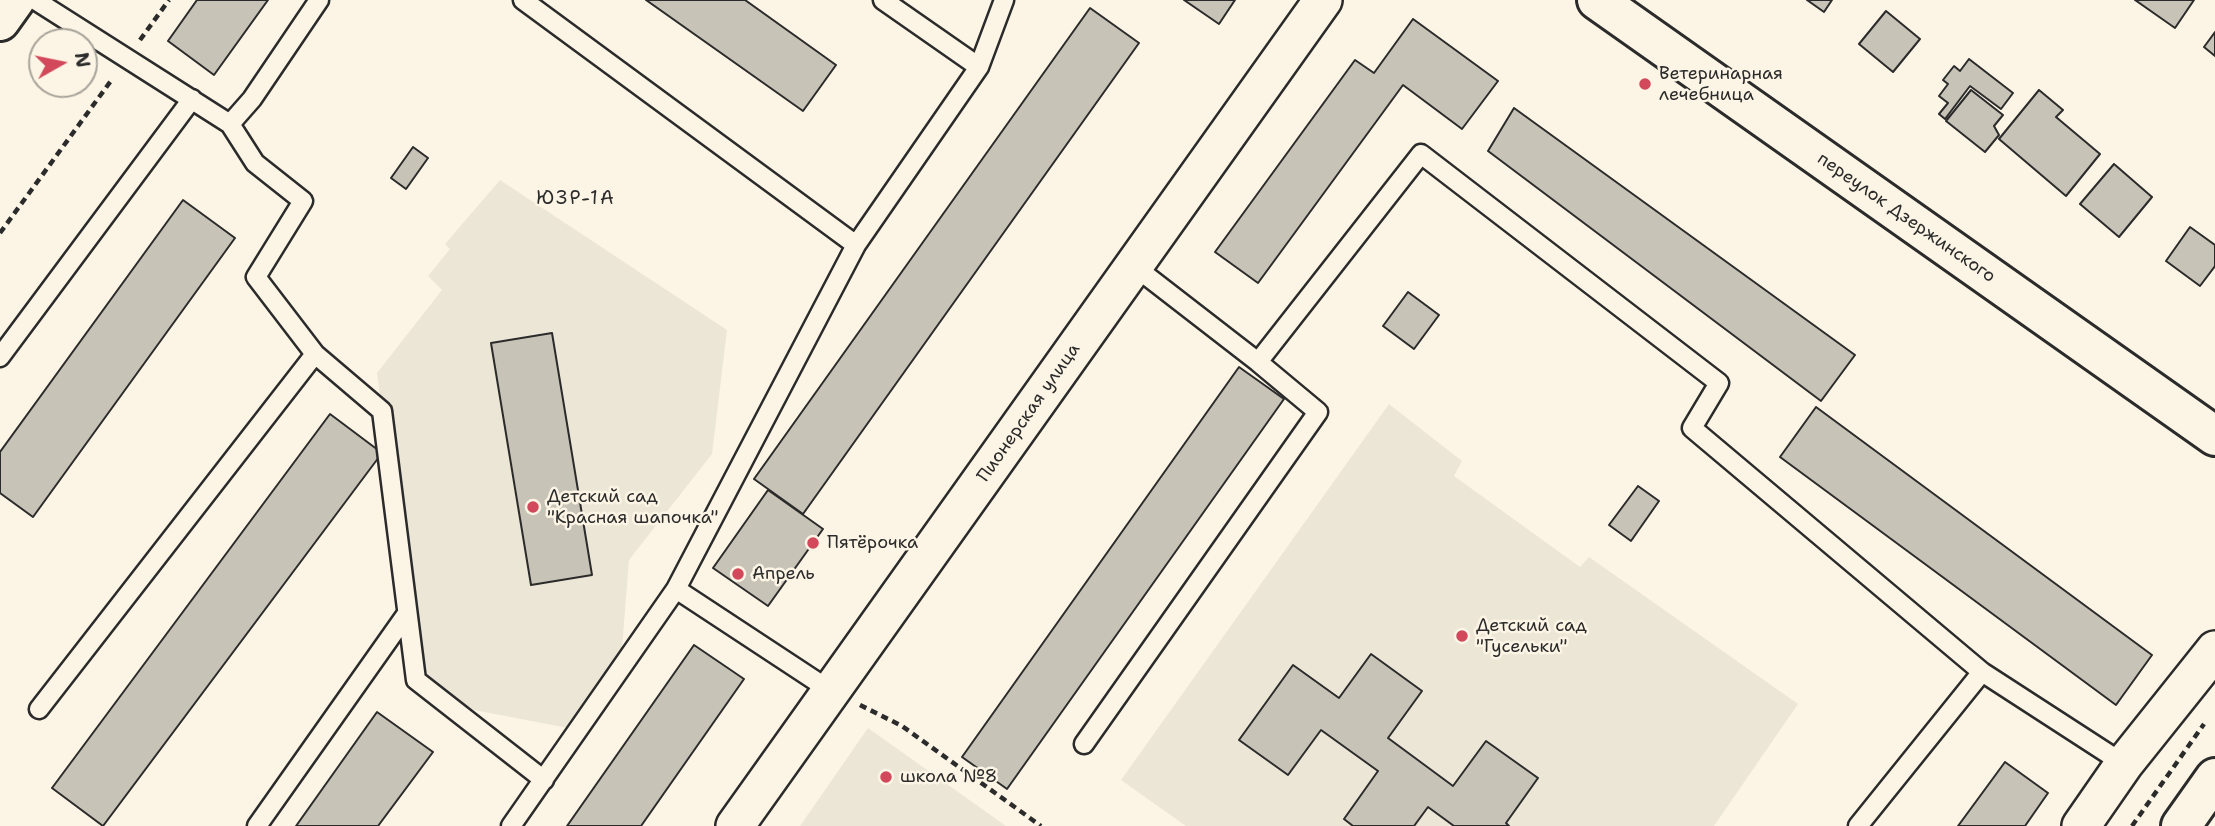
<!DOCTYPE html>
<html>
<head>
<meta charset="utf-8">
<style>
	body { margin:0 }
	#map { position:relative; width:2215px; height:826px; overflow:hidden; background:#fcf5e5; font-family:"Shantell Sans",sans-serif }
	canvas { display:block }
	.north { position:absolute; left:28px; top:28px; width:70px; height:70px; box-sizing:border-box; background:#fcf5e5; border:2px solid #a8a49b; border-radius:50%; rotate:81deg; font-size:19px; font-weight:700; line-height:28px; text-align:center; color:#2b2b2b }
	.north::after { content:''; display:block; margin:auto; width:24px; height:32px; background:#d1495b; clip-path:polygon(50% 0,100% 100%,50% 72%,0 100%) }
</style>
</head>
<body>
<div id="map">
<canvas width="2215" height="826"></canvas>
<div class="north">N</div>
</div>
<script>
const ctx = document.querySelector('canvas').getContext('2d');
ctx.lineJoin = 'round';
function fill(path, color) { ctx.fillStyle = color; ctx.fill(path, 'evenodd'); }
const shape = rows => new Path2D(rows.map(r => 'M' + r).join(''));
function stroke(path, color, width, dash) { ctx.strokeStyle = color; ctx.lineWidth = width; ctx.lineCap = dash ? 'butt' : 'round'; ctx.setLineDash(dash || []); ctx.stroke(path); }
function write(font, color, halo, rows, align = 'center') {
  ctx.font = font + ' "Shantell Sans",sans-serif'; ctx.lineWidth = 5; ctx.setLineDash([]); ctx.textBaseline = 'middle'; ctx.strokeStyle = halo; ctx.fillStyle = color; for (const [text, x, y, turn = 0] of rows) {
    ctx.save(); ctx.translate(x, y); ctx.rotate((+turn || 0) * Math.PI / 180); ctx.textAlign = isNaN(turn) ? turn : align; if (halo) ctx.strokeText(text, 0, 0); ctx.fillText(text, 0, 0); ctx.restore();
  }
}
const built = shape([
	[500,180,727,330,712,454,629,560,622,648,568,728,474,710,430,681,415,657,377,373,442,290,428,276,450,249,445,244],
	[1389,404,1462,461,1454,476,1580,567,1589,557,1798,704,1714,826,1186,826,1121,780],
	[868,728,1006,826,800,826]
]);
const building = shape([
	[197,0,268,0,214,75,168,41,197,0],
	[646,0,745,0,836,65,803,111,646,0],
	[1184,0,1235,0,1219,24,1184,0],
	[1807,0,1832,0,1824,12,1807,0],
	[2135,0,2194,0,2175,28,2135,0],
	[1090,8,1139,43,803,514,754,479,1090,8],
	[1886,11,1920,39,1893,72,1859,44,1886,11],
	[1413,19,1498,81,1462,129,1403,85,1258,283,1215,252,1355,60,1374,73,1413,19],
	[2215,32,2215,56,2204,47,2215,32],
	[1969,59,2013,93,2001,109,1970,86,1945,119,1939,114,1948,103,1939,96,1948,84,1943,80,1954,66,1960,71,1969,59],
	[1971,90,2003,115,1994,126,1999,135,1985,152,1946,121,1971,90],
	[2039,90,2063,110,2056,117,2100,154,2066,196,1999,139,2039,90],
	[1514,108,1855,355,1821,401,1488,151,1514,108],
	[413,147,428,158,406,189,391,178,413,147],
	[2114,164,2152,197,2119,237,2080,204,2114,164],
	[183,200,235,238,33,517,0,493,0,452,183,200],
	[2190,227,2215,245,2215,266,2200,286,2166,261,2190,227],
	[1408,292,1439,315,1414,349,1383,326,1408,292],
	[552,333,592,575,531,585,491,343,552,333],
	[1239,367,1284,399,1007,789,962,757,1239,367],
	[1816,407,2152,655,2116,705,1780,457,1816,407],
	[330,414,382,453,103,826,52,788,330,414],
	[1638,486,1659,501,1631,541,1609,525,1638,486],
	[768,490,823,529,768,606,713,568,768,490],
	[694,645,744,679,641,826,567,826,694,645],
	[1371,654,1422,691,1388,738,1453,786,1486,741,1538,778,1506,823,1509,826,1454,826,1428,807,1414,826,1353,826,1344,819,1378,771,1321,730,1288,775,1239,740,1293,665,1339,698,1371,654],
	[377,712,433,752,378,826,296,826,377,712],
	[2005,762,2048,793,2025,826,1958,826,2005,762]
]);
const path = shape([
	[140,40,169,0],
	[0,233,113,78],
	[860,705,902,726,1041,826],
	[2132,826,2204,724]
]);
const lane = shape([
	[35,0,230,124,252,99,319,0],
	[523,0,856,245],
	[883,0,979,67],
	[1134,266,1258,362,1421,154,1719,383,1692,428,1982,672],
	[315,354,382,411,416,680,544,780],
	[0,357,192,99],
	[676,589,831,691],
	[39,709,315,354,256,277,303,201,255,163,230,124],
	[1084,744,1318,412,1258,362],
	[257,826,406,615],
	[511,826,676,589,856,245,979,67,1004,0],
	[1858,826,1982,672,2124,764]
]);
const street = shape([
	[735,826,1323,0],
	[2081,826,2124,764,2215,650]
]);
const secondary = shape([
	[1597,0,2215,436],
	[0,21,15,0],
	[2181,826,2215,778]
]);
const markers = [
	[1645,84,7,"#d1495b"],
	[533,507,7,"#d1495b"],
	[813,543,7,"#d1495b"],
	[738,574,7,"#d1495b"],
	[1462,636,7,"#d1495b"],
	[886,777,7,"#d1495b"]
];
const poiNames = [
	["Ветеринарная",1659,74],
	["лечебница",1659,95],
	["Детский сад",547,497],
	["\"Красная шапочка\"",547,518],
	["Пятёрочка",827,543],
	["Апрель",752,574],
	["Детский сад",1476,626],
	["\"Гусельки\"",1476,647],
	["школа №8",900,777]
];
const streetNames = [
	["переулок Дзержинского",1906,218,35],
	["Пионерская улица",1029,413,-55]
];
const neighbourhoodNames = [
	["ЮЗР-1А",576,199]
];
fill(built, '#ece6d7');
fill(building, '#c8c3b7');
stroke(building, '#2b2b2b', 2);
stroke(lane, '#2b2b2b', 23);
stroke(street, '#2b2b2b', 42);
stroke(secondary, '#2b2b2b', 44);
stroke(path, '#2b2b2b', 4.5, [7, 5]);
stroke(lane, '#fcf5e5', 18);
stroke(street, '#fcf5e5', 37);
stroke(secondary, '#fcf5e5', 38);
for (const [x, y, r, color] of markers) { const dot = new Path2D(); dot.arc(x, y, r, 0, 2 * Math.PI); ctx.fillStyle = color; ctx.fill(dot); stroke(dot, '#fcf5e5', 2.5); }
write('18px', '#2b2b2b', '#fcf5e5', poiNames, 'left');
write('18px', '#2b2b2b', '#fcf5e5', streetNames);
ctx.letterSpacing = '2px';
write('19px', '#2b2b2b', '#fcf5e5', neighbourhoodNames);
ctx.letterSpacing = '0px';
</script>
</body>
</html>
